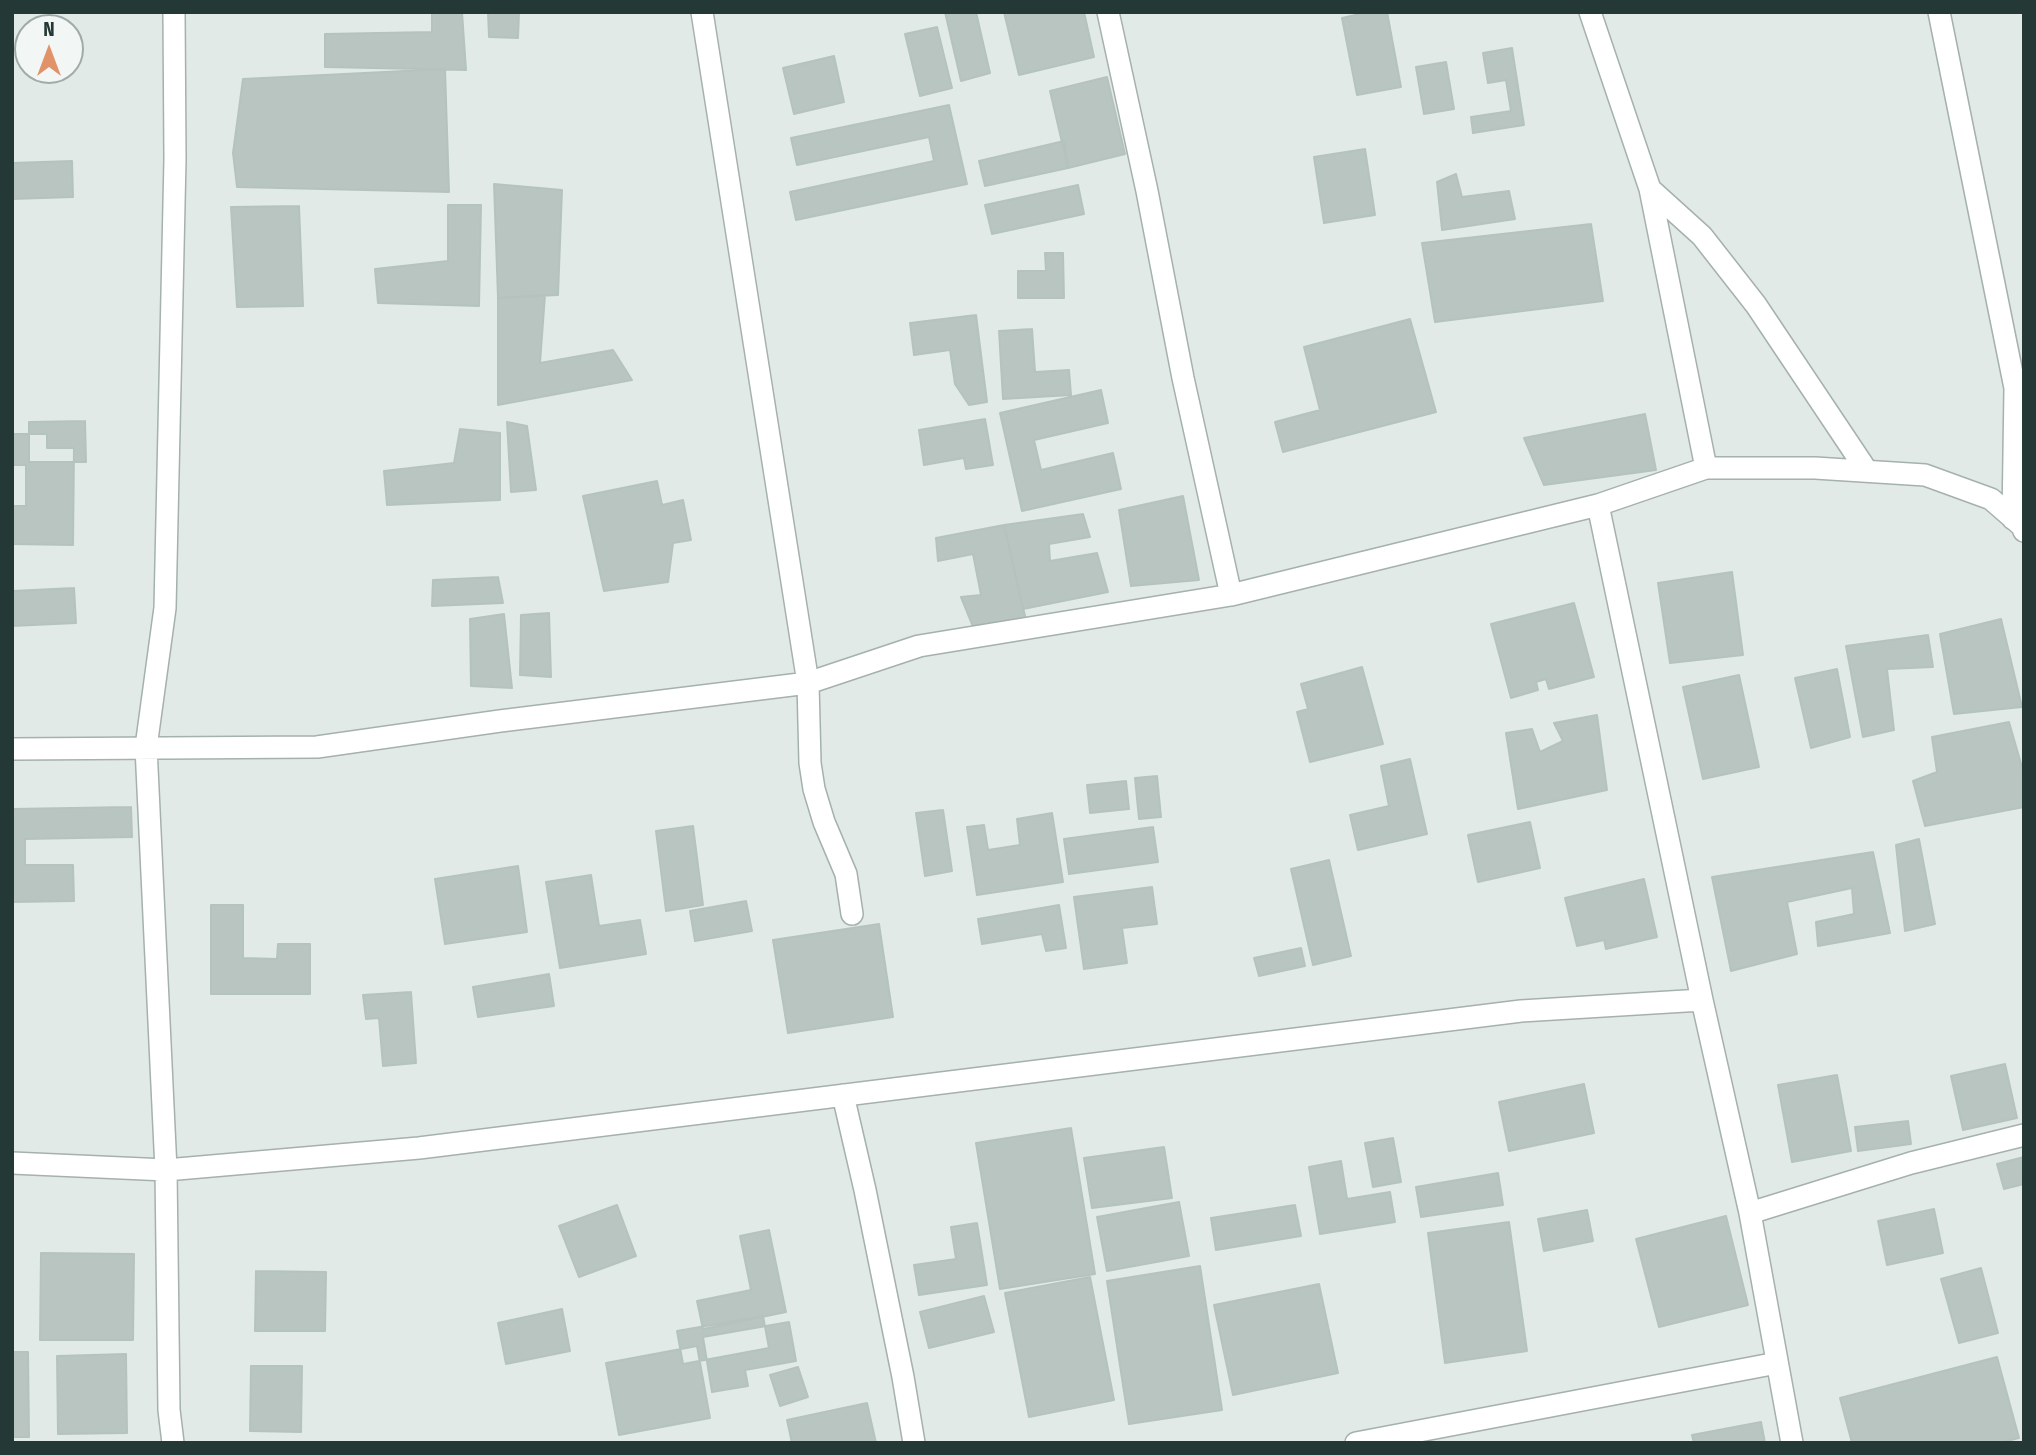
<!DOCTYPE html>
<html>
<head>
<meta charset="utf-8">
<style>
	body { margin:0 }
	#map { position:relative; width:2036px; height:1455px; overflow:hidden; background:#e2eae7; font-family:"Fira Sans Condensed",sans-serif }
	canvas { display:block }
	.frame { position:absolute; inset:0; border:14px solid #243936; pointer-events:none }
	.north { position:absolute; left:14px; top:14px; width:70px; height:70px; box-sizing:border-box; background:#f2f7f5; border:2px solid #a0aba9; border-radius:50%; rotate:0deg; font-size:19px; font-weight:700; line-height:28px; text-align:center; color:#243936 }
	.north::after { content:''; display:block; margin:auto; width:24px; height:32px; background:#e29269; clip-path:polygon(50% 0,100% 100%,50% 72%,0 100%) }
</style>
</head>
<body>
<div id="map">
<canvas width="2036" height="1455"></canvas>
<div class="frame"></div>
<div class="north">N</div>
</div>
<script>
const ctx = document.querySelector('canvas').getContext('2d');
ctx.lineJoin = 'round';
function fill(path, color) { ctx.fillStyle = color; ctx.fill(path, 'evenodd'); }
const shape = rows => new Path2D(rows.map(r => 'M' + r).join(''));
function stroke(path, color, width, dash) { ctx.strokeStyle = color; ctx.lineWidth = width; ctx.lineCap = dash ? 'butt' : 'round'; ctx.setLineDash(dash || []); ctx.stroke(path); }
const building = shape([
	[432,12,462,12,466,70,325,67,325,34,432,32,432,12],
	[488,12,519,12,518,38,489,37,488,12],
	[945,12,976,12,990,73,961,81,945,12],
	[1004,12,1084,12,1094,57,1019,75,1004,12],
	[1369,12,1387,12,1401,87,1357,95,1342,18,1369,12],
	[937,27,952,88,920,96,905,34,937,27],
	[1512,48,1524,125,1473,133,1471,117,1511,111,1506,80,1488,83,1483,53,1512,48],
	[834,56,844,102,794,114,783,68,834,56],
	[1446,62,1454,109,1424,114,1416,67,1446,62],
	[445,69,449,192,237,187,233,153,243,79,445,69],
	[1107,77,1125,154,1068,168,1050,91,1107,77],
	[949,105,967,184,796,220,790,192,934,161,929,137,797,165,791,138,949,105],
	[1064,141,1068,168,985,186,979,161,1064,141],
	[1365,149,1375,215,1324,223,1314,157,1365,149],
	[72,161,73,197,12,199,12,163,72,161],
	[1456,174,1462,197,1509,191,1515,219,1442,230,1437,182,1456,174],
	[494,184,562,190,558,295,498,298,494,184],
	[1078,185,1084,214,992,234,985,205,1078,185],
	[448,205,481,205,479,306,378,303,375,269,448,261,448,205],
	[299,206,303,306,237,307,231,207,299,206],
	[1591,224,1603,301,1435,322,1422,243,1591,224],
	[1045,253,1063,253,1064,298,1018,298,1018,271,1046,271,1045,253],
	[545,295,540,363,613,350,632,380,498,405,498,298,545,295],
	[976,315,987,402,969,405,955,384,950,350,914,355,910,323,976,315],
	[1410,319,1436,412,1283,452,1275,422,1320,410,1304,347,1410,319],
	[1032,329,1035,372,1069,370,1071,395,1003,399,999,331,1032,329],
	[1101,390,1108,423,1034,440,1041,470,1113,453,1121,489,1022,511,1000,413,1101,390],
	[1645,414,1656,470,1544,485,1524,438,1645,414],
	[985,419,993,465,966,469,964,458,924,465,919,430,985,419],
	[85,421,86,462,29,462,29,422,85,421],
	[507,422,527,426,536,490,511,492,507,422],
	[460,429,500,433,500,500,387,505,384,471,454,463,460,429],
	[12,434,47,434,47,448,74,448,73,545,12,544,12,506,26,506,26,465,12,465,12,434],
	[657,481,662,505,683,500,691,540,673,543,668,582,604,591,583,496,657,481],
	[1183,496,1199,580,1131,586,1119,510,1183,496],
	[1083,514,1090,537,1049,544,1050,561,1097,553,1108,592,1023,609,1004,525,1083,514],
	[1004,525,1028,629,976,634,961,597,981,595,973,554,938,561,936,538,1004,525],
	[1732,572,1743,655,1670,663,1658,583,1732,572],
	[498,577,503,603,432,606,433,580,498,577],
	[74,588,76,623,12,626,12,591,74,588],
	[1574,603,1594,677,1549,689,1546,679,1536,682,1538,690,1511,698,1491,624,1574,603],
	[549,613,551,677,520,675,521,615,549,613],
	[504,614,512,688,471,686,470,619,504,614],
	[2001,619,2022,707,1954,714,1940,634,2001,619],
	[1928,635,1933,667,1887,669,1894,730,1863,737,1846,646,1928,635],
	[1362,667,1383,744,1310,762,1297,712,1308,709,1301,684,1362,667],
	[1837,669,1850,737,1811,748,1795,678,1837,669],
	[1739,675,1759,767,1703,779,1683,687,1739,675],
	[1597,715,1607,790,1518,809,1506,733,1532,729,1540,752,1563,741,1554,723,1597,715],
	[2009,722,2024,774,2024,807,1925,826,1913,781,1937,772,1932,737,2009,722],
	[1410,759,1427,834,1358,850,1350,815,1389,806,1381,766,1410,759],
	[1157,776,1161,817,1139,819,1135,778,1157,776],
	[1126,781,1129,809,1090,813,1087,785,1126,781],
	[131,807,132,837,25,839,25,865,73,865,74,901,12,902,12,809,131,807],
	[943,810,952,871,925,876,916,813,943,810],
	[1052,813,1063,882,977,895,967,827,984,825,988,850,1020,845,1017,819,1052,813],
	[1530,822,1540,868,1478,882,1468,835,1530,822],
	[693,826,703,905,666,911,656,831,693,826],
	[1153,827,1158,862,1069,874,1064,839,1153,827],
	[1919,839,1935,924,1905,931,1896,845,1919,839],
	[1873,852,1890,933,1818,946,1816,922,1854,914,1852,888,1787,902,1797,954,1731,971,1712,877,1873,852],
	[1329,860,1351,956,1313,965,1291,869,1329,860],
	[518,866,527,932,445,944,435,879,518,866],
	[591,875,599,926,640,920,646,954,560,968,546,882,591,875],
	[1644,879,1657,937,1606,949,1604,940,1577,946,1565,898,1644,879],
	[1152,887,1157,924,1122,928,1127,963,1084,969,1074,897,1152,887],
	[746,901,752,931,695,941,690,911,746,901],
	[211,905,243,905,243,958,277,959,278,944,310,944,310,994,211,994,211,905],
	[1059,905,1066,948,1046,951,1042,934,982,944,978,919,1059,905],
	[879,924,893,1017,788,1033,773,940,879,924],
	[1301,948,1305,966,1259,976,1254,958,1301,948],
	[549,974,554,1006,478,1017,473,987,549,974],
	[411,992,416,1063,383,1066,379,1018,366,1019,363,995,411,992],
	[2005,1064,2017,1118,1963,1130,1951,1076,2005,1064],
	[1837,1075,1851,1151,1792,1162,1778,1085,1837,1075],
	[1584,1084,1594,1133,1509,1151,1499,1102,1584,1084],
	[1908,1121,1911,1144,1858,1151,1855,1127,1908,1121],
	[1071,1128,1095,1274,1000,1289,976,1143,1071,1128],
	[1393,1138,1401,1182,1373,1187,1365,1143,1393,1138],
	[1164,1147,1172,1198,1092,1208,1084,1158,1164,1147],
	[2024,1157,2024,1184,2004,1189,1997,1164,2024,1157],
	[1341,1161,1347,1199,1390,1192,1395,1222,1320,1234,1309,1167,1341,1161],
	[1498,1173,1503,1205,1421,1217,1416,1187,1498,1173],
	[1179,1202,1189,1256,1107,1271,1097,1217,1179,1202],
	[617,1205,636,1256,579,1277,559,1226,617,1205],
	[1295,1205,1301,1236,1216,1250,1211,1218,1295,1205],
	[1934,1209,1943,1253,1887,1265,1878,1221,1934,1209],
	[1587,1210,1593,1241,1544,1251,1538,1219,1587,1210],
	[1726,1216,1748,1305,1659,1327,1636,1239,1726,1216],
	[1509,1222,1527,1351,1445,1363,1428,1233,1509,1222],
	[977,1223,987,1285,919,1295,914,1265,956,1259,951,1227,977,1223],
	[769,1230,786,1312,703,1329,697,1301,751,1290,740,1236,769,1230],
	[41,1253,134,1254,133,1340,40,1340,41,1253],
	[1200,1266,1222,1410,1129,1424,1107,1281,1200,1266],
	[1981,1268,1998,1333,1959,1343,1941,1279,1981,1268],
	[256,1271,326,1272,325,1331,255,1331,256,1271],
	[1090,1277,1114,1400,1029,1417,1005,1293,1090,1277],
	[1319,1284,1338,1373,1233,1395,1214,1305,1319,1284],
	[984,1296,994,1332,929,1348,920,1312,984,1296],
	[562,1309,570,1351,506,1364,498,1323,562,1309],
	[763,1316,769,1348,683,1364,677,1331,763,1316],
	[789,1322,796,1361,745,1370,748,1386,712,1392,703,1337,789,1322],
	[697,1346,710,1418,619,1435,606,1363,697,1346],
	[12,1352,28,1352,29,1437,12,1437,12,1352],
	[126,1354,127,1433,58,1434,57,1356,126,1354],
	[1997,1357,2019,1438,1999,1443,1852,1443,1840,1398,1997,1357],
	[251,1366,302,1366,301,1432,250,1431,251,1366],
	[798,1367,808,1397,780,1406,770,1375,798,1367],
	[867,1403,876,1443,792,1443,787,1420,867,1403],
	[1761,1422,1765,1443,1694,1443,1692,1435,1761,1422]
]);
const street = shape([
	[702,12,808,683,810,763,814,789,824,822,846,874,852,914],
	[1108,12,1147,191,1183,378,1231,595],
	[1590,12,1650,189,1706,468],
	[1939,12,2015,388,2013,519],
	[1650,189,1702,236,1756,305,1867,471],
	[1598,505,1702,1000,1750,1213,1792,1443],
	[12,749,317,747,500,721,808,683,919,646,1231,595,1598,505,1706,468,1815,468,1925,475,1991,499,2022,526,2024,531],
	[843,1095,865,1190,903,1377,914,1443],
	[12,1163,166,1170,419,1148,1521,1011,1702,1000],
	[1750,1213,1911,1163,2024,1135],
	[173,1443,169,1410,166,1170,146,747,165,608,175,159,174,12],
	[1356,1443,1777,1363]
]);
fill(building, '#b8c5c1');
stroke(building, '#b5c3bf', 2);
stroke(street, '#a5b1ae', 24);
stroke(street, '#fff', 21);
</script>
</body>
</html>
